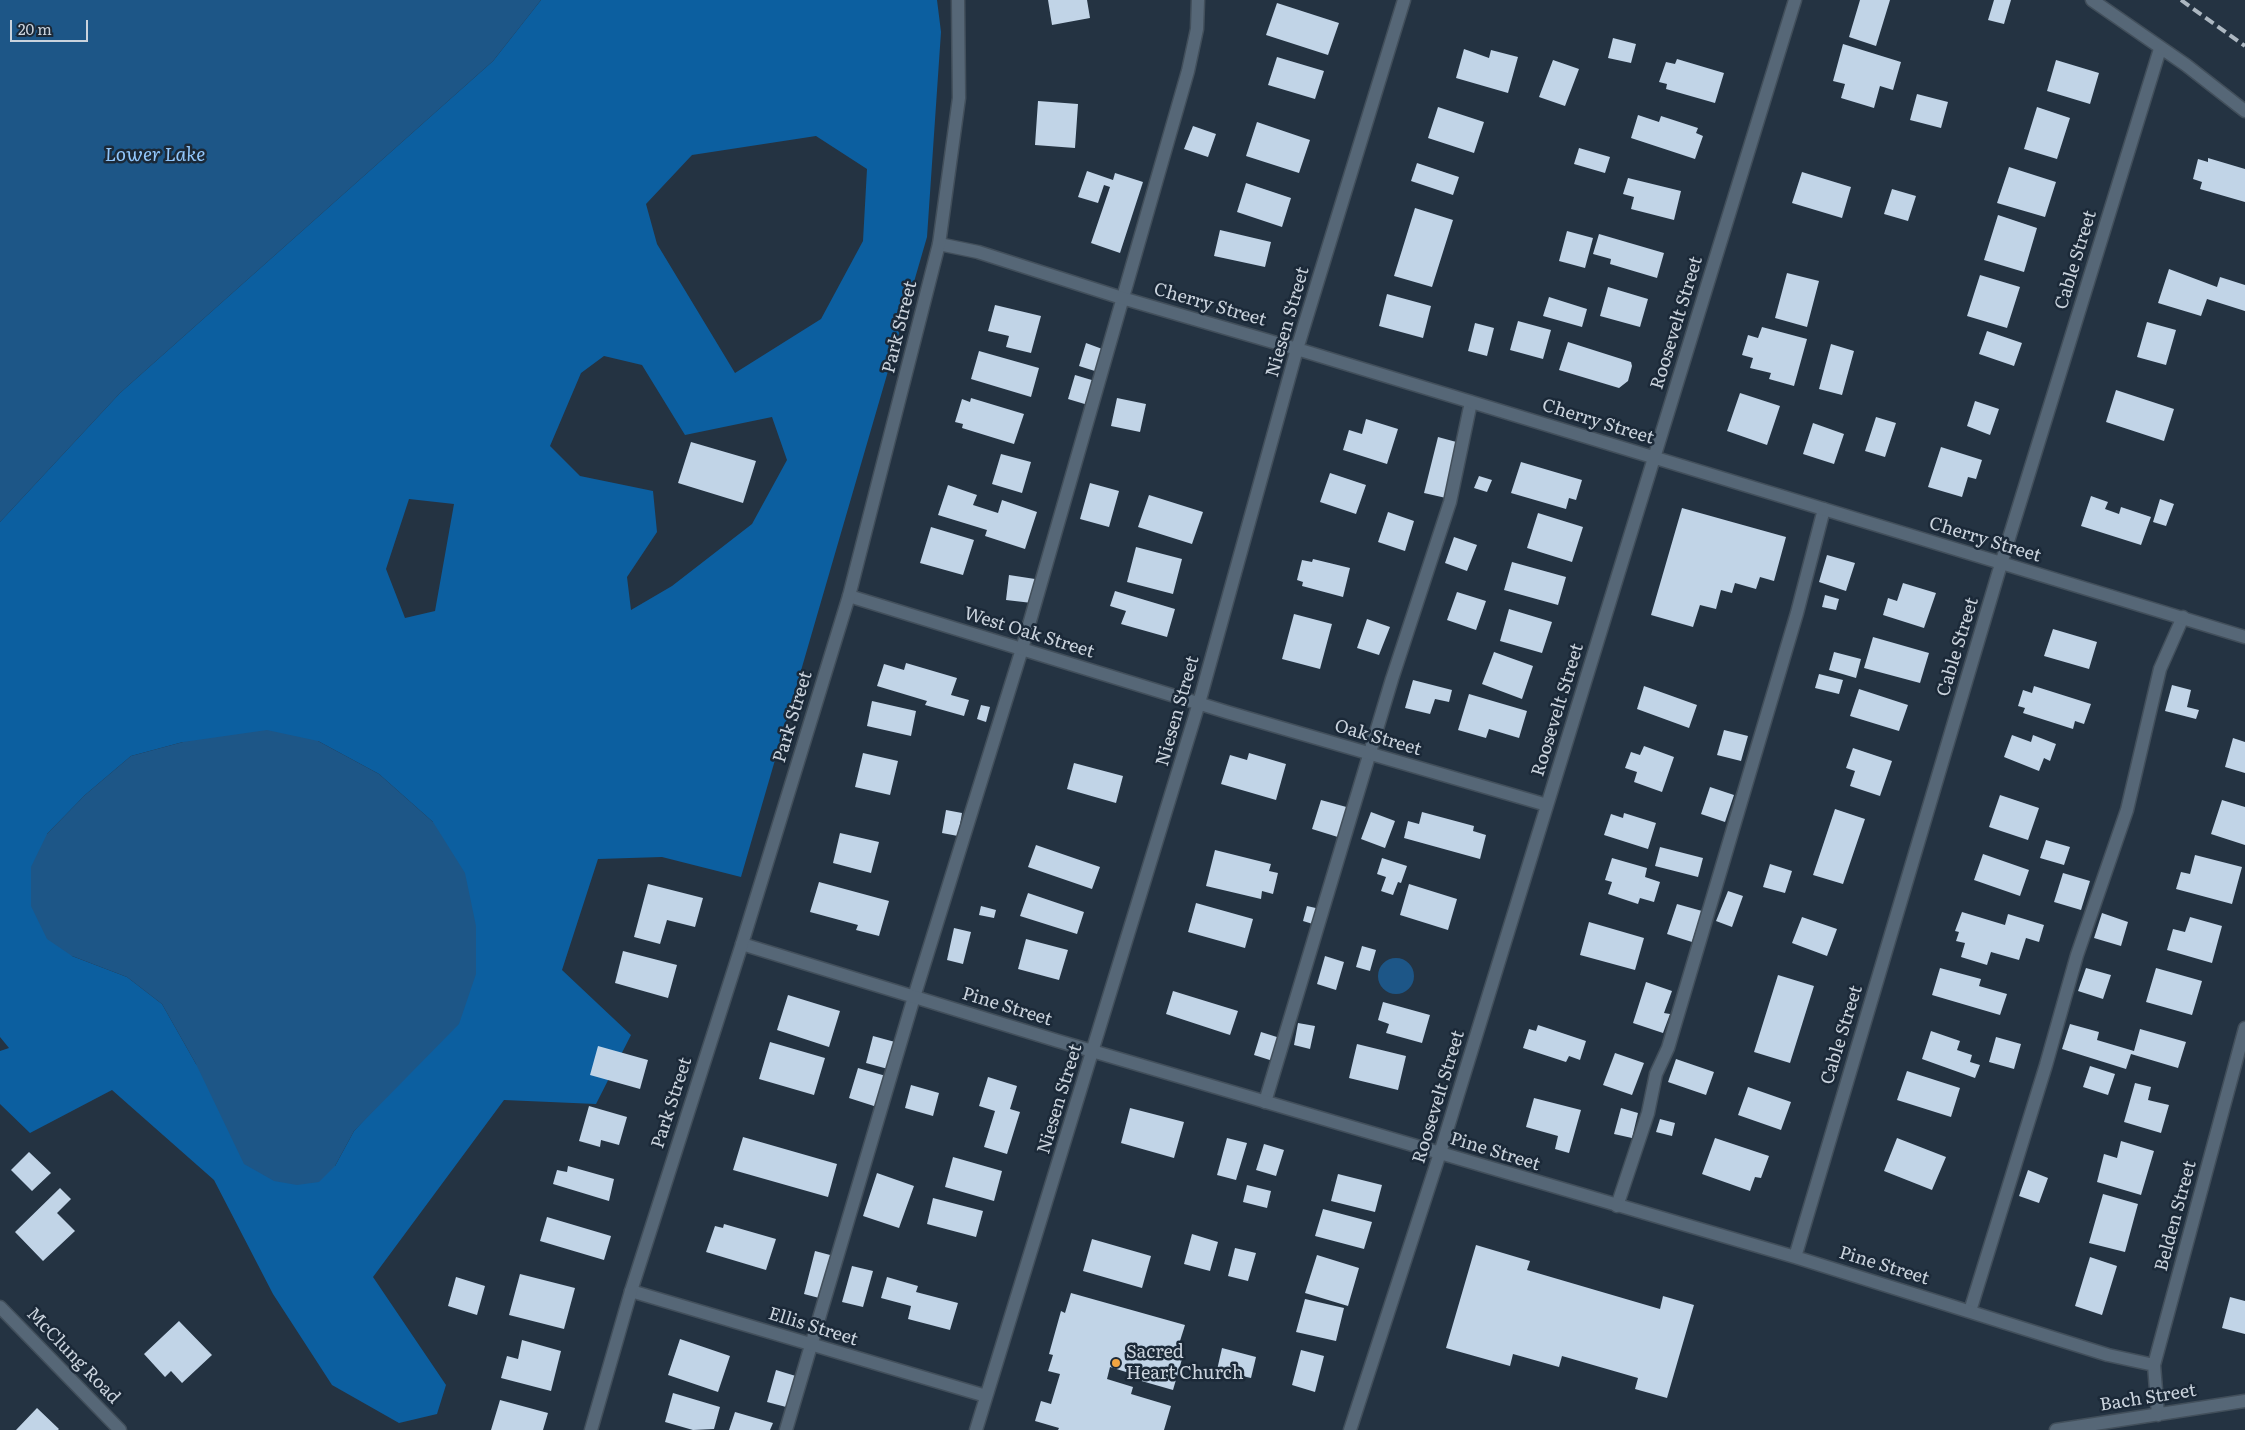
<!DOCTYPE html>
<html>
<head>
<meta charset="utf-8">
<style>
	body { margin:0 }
	#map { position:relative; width:2245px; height:1430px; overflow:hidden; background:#243342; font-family:Literata,serif }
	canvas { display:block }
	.scale { position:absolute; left:10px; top:20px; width:78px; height:22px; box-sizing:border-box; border:2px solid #cad3dd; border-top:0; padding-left:6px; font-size:15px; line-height:18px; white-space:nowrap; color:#cad3dd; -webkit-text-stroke:4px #1b2938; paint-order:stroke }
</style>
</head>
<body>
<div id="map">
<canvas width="2245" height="1430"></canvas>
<div class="scale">20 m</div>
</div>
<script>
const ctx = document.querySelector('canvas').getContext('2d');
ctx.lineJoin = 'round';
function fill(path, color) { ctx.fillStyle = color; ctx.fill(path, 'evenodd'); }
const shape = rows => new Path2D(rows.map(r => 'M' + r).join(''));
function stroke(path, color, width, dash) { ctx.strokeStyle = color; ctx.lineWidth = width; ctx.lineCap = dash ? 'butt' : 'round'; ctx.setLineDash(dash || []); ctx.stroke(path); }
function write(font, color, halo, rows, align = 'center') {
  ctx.font = font + ' Literata,serif'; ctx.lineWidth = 5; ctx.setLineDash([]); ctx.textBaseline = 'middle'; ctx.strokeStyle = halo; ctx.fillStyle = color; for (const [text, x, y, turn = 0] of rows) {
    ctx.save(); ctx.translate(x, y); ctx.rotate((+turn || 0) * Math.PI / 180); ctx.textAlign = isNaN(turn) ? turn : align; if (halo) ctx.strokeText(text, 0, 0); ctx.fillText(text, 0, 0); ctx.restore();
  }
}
const forest = shape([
	[541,0,937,0,941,32,927,237,741,877,662,857,598,859,562,970,631,1035,596,1104,504,1100,373,1277,446,1385,437,1414,399,1423,332,1385,273,1294,214,1180,112,1090,30,1133,0,1104,0,1051,9,1048,0,1037,0,522,120,393,493,61],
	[816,136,867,169,863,241,821,319,735,373,657,244,646,204,692,155],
	[604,356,642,365,685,435,772,417,787,460,752,524,672,586,631,610,627,577,657,532,653,491,580,476,550,446,581,373],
	[409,499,454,504,435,611,405,618,386,569],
	[318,741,379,774,433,822,391,1091,354,1131,335,1166,196,1064,162,1004,127,977,72,956,47,834,85,795,131,756,183,742]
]);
const water = shape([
	[0,0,541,0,493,61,120,393,0,522],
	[267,730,318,741,379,774,433,822,465,873,476,926,476,974,459,1024,354,1131,335,1166,319,1182,297,1185,274,1181,244,1164,196,1064,162,1004,127,977,72,956,47,939,31,906,31,867,47,834,85,795,131,756,183,742],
	'1378 976a18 18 0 1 1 36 0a18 18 0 1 1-36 0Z'
]);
const building = shape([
	[1048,0,1087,0,1090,18,1052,25],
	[1860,0,1890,0,1876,46,1849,37],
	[1994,0,2011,0,2004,24,1988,20],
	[1277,3,1339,23,1328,55,1266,35],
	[1613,38,1636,44,1631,63,1608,58],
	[1843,44,1901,62,1893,90,1880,86,1874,108,1841,98,1845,84,1833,81],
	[1464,49,1489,58,1491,50,1518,57,1508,93,1456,78],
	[1277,57,1324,71,1315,99,1268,85],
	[1677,59,1724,73,1715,103,1666,89,1667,84,1659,82,1666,62,1675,64],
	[1553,60,1579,69,1565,106,1539,97],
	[2056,60,2099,73,2090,104,2047,91],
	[1917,94,1948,102,1941,128,1910,120],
	[1038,101,1078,104,1075,148,1035,145],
	[1438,107,1484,122,1474,153,1428,138],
	[2037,107,2070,118,2057,159,2024,149],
	[1638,115,1659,122,1661,116,1698,128,1696,133,1703,136,1695,159,1631,138],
	[1257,122,1310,140,1299,173,1246,156],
	[1193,126,1216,134,1208,157,1184,149],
	[1579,148,1610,157,1605,173,1574,164],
	[2208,158,2245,169,2245,202,2200,189,2202,182,2193,179,2198,159,2208,162],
	[1417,163,1459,177,1453,195,1411,181],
	[2009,167,2056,182,2045,217,1997,203],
	[1087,171,1113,180,1115,173,1143,182,1120,253,1091,243,1110,187,1104,185,1098,203,1078,197],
	[1802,172,1851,187,1842,218,1792,203],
	[1628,178,1681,191,1674,220,1631,209,1634,197,1623,194],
	[1246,183,1291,198,1282,227,1237,212],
	[1892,189,1916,196,1908,221,1884,214],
	[1415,208,1453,220,1432,287,1394,276],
	[1998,215,2037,228,2024,272,1984,260],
	[1220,230,1271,242,1265,267,1214,256],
	[1567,231,1593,238,1585,268,1559,261],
	[1599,234,1664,253,1657,278,1610,264,1611,259,1593,254],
	[2169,269,2217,287,2220,277,2245,285,2245,311,2207,299,2201,316,2158,303],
	[1787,273,1819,281,1807,327,1775,318],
	[1980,275,2020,287,2007,328,1967,316],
	[1608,287,1648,299,1640,327,1600,316],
	[1387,294,1431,306,1423,338,1379,326],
	[1549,297,1587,309,1582,327,1543,316],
	[995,305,1041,316,1031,353,1006,347,1009,336,988,331],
	[1518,321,1551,330,1543,359,1510,350],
	[2147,322,2176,330,2166,365,2137,357],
	[1475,323,1494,328,1487,356,1468,351],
	[1762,327,1807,339,1794,386,1769,379,1771,373,1750,368,1753,358,1742,355,1748,335,1758,338],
	[1987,331,2022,343,2014,366,1979,354],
	[1568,342,1631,362,1632,366,1628,381,1619,388,1559,370],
	[1086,343,1105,350,1098,372,1079,366],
	[1831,344,1854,351,1842,395,1819,389],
	[979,351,1039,368,1031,397,971,379],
	[1075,375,1095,381,1088,405,1068,399],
	[2116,390,2174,409,2164,441,2106,422],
	[1740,393,1780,406,1767,445,1727,431],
	[971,398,1024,414,1014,444,962,428,963,424,955,422,962,399,970,402],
	[1117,398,1146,404,1140,432,1111,426],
	[1975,401,1999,409,1990,435,1967,426],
	[1876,417,1896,423,1885,457,1865,451],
	[1366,419,1398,429,1387,464,1343,450,1349,430,1362,434],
	[1813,423,1844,434,1834,464,1803,454],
	[1438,437,1460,443,1446,498,1424,493],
	[691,442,756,461,743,503,678,483],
	[1941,447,1982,460,1976,479,1968,477,1962,497,1928,487],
	[1001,454,1031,462,1022,493,992,484],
	[1521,462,1582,480,1576,500,1569,498,1566,509,1511,493],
	[1330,473,1366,485,1356,514,1320,502],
	[1479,476,1492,480,1487,492,1474,488],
	[1090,483,1119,491,1109,527,1080,519],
	[948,485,977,495,973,505,998,513,1002,500,1037,512,1025,549,985,536,987,530,938,515],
	[1149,495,1203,512,1192,544,1138,527],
	[2091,496,2108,502,2105,509,2119,514,2121,507,2151,517,2141,545,2081,526],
	[2160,499,2174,504,2166,526,2153,522],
	[1682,508,1786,537,1774,581,1760,577,1756,589,1735,583,1732,593,1721,590,1716,609,1700,605,1693,627,1651,615],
	[1388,512,1414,521,1405,551,1378,542],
	[1538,513,1583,527,1572,562,1527,548],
	[931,527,974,540,963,575,920,563],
	[1454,537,1477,545,1467,571,1445,563],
	[1136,547,1182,559,1173,594,1127,582],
	[1827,555,1855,563,1846,591,1819,582],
	[1313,559,1350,568,1343,597,1302,586,1303,582,1297,580,1302,560,1312,562],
	[1512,562,1566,577,1558,605,1504,590],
	[1009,575,1035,579,1032,603,1006,600],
	[1903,583,1936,593,1924,628,1883,615,1888,598,1897,601],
	[1115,591,1175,609,1167,637,1121,624,1126,611,1110,606],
	[1457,592,1486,601,1476,630,1447,620],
	[1825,595,1839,599,1836,610,1822,607],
	[1509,609,1552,622,1542,653,1500,641],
	[1294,614,1332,624,1320,669,1282,659],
	[1367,619,1390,627,1379,655,1357,648],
	[2053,629,2097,642,2089,669,2044,656],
	[1873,637,1929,653,1920,683,1864,668],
	[1494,652,1533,666,1522,699,1482,684],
	[1834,652,1861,659,1856,678,1829,670],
	[906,663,957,678,951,695,969,700,964,716,925,705,927,701,877,686,884,664,904,670],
	[1819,674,1843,680,1839,694,1815,688],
	[1413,680,1452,690,1449,702,1435,699,1430,714,1405,708],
	[2172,685,2191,690,2187,707,2199,710,2196,719,2165,711],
	[1644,686,1697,705,1689,728,1637,709],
	[2034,686,2091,704,2084,724,2075,721,2073,729,2023,713,2025,708,2018,706,2023,690,2032,693],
	[1859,689,1908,705,1899,731,1850,716],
	[1469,694,1527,711,1519,738,1489,729,1486,738,1458,730],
	[872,701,916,711,911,736,867,726],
	[981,705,990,707,986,722,977,719],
	[1724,730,1748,736,1741,761,1717,755],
	[2012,735,2031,742,2033,735,2056,744,2050,761,2044,758,2039,771,2004,757],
	[2233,738,2245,742,2245,773,2225,767],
	[1644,746,1674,757,1662,792,1634,782,1637,772,1625,768,1631,752,1640,755],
	[1853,748,1892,761,1880,796,1850,786,1855,771,1846,768],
	[863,753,898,761,890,795,855,787],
	[1249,753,1286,764,1276,800,1221,784,1230,755,1247,760],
	[1074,763,1123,776,1116,803,1067,789],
	[1710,787,1734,795,1725,822,1701,814],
	[2000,795,2039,808,2028,840,1989,827],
	[1321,800,1350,808,1341,838,1312,829],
	[2222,800,2245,807,2245,845,2211,834],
	[1835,809,1865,819,1843,884,1813,875],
	[946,810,962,813,958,836,942,833],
	[1371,812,1395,821,1385,848,1361,839],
	[1422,812,1474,826,1473,831,1486,835,1480,859,1404,838,1408,821,1419,824],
	[1624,813,1656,823,1648,849,1604,835,1611,814,1623,818],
	[840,833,879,842,871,873,833,863],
	[2046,840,2070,847,2064,865,2040,858],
	[1036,845,1100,867,1092,889,1028,867],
	[1660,847,1703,858,1698,877,1655,866],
	[1215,850,1271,864,1269,871,1278,873,1273,894,1262,891,1261,899,1206,886],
	[1983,854,2029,870,2020,896,1974,880],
	[2195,855,2242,867,2232,904,2176,889,2181,872,2190,874],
	[1382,858,1407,866,1401,883,1398,882,1393,895,1381,891,1386,877,1377,874],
	[1612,858,1647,868,1645,877,1660,882,1654,902,1640,898,1638,904,1608,894,1612,882,1605,880],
	[1770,864,1792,871,1785,893,1763,887],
	[2063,873,2090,881,2081,910,2054,902],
	[819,882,889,901,879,936,856,930,858,925,810,912],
	[648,884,703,898,695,927,667,920,660,944,634,937],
	[1409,884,1457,899,1448,930,1400,915],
	[1728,891,1743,896,1732,927,1716,921],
	[1028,893,1084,912,1077,934,1020,916],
	[1196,903,1253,919,1245,948,1188,932],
	[1677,904,1702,911,1692,942,1667,934],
	[981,906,996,910,994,918,979,915],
	[1307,906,1320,909,1316,925,1303,921],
	[1962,912,2005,925,2008,914,2044,925,2039,942,2026,938,2019,960,1991,952,1987,965,1961,957,1965,943,1956,941,1959,932,1955,931],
	[2102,913,2128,922,2121,946,2094,938],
	[1802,917,1837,929,1827,956,1792,943],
	[2190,917,2222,926,2212,963,2167,950,2173,929,2185,932],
	[1589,922,1644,938,1635,970,1580,955],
	[954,928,971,932,963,964,947,960],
	[1026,939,1068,950,1059,980,1018,969],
	[1362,946,1376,950,1370,971,1356,967],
	[623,951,677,965,668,998,615,983],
	[1325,956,1344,962,1336,990,1317,984],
	[1940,968,1981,979,1979,986,2007,994,2000,1015,1932,995],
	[2086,968,2111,975,2103,999,2078,991],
	[2156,968,2202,981,2192,1015,2146,1002],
	[1778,975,1814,986,1790,1063,1754,1052],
	[1646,982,1672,991,1664,1013,1670,1014,1663,1033,1633,1023],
	[1173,991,1238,1011,1230,1035,1166,1014],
	[788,995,840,1011,829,1047,777,1030],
	[1383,1002,1430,1015,1422,1043,1386,1033,1389,1024,1378,1020],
	[1298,1023,1315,1026,1310,1049,1294,1045],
	[2070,1024,2099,1032,2097,1040,2134,1051,2140,1029,2186,1042,2178,1068,2131,1054,2126,1069,2062,1049],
	[1538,1025,1586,1041,1580,1060,1569,1056,1566,1062,1523,1048,1529,1029,1536,1031],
	[1931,1031,1960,1041,1957,1050,1972,1055,1970,1062,1980,1065,1975,1078,1922,1059],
	[1261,1032,1280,1038,1273,1061,1254,1055],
	[873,1036,895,1042,888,1069,866,1063],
	[1996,1037,2021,1044,2014,1069,1989,1062],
	[770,1042,825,1058,814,1095,759,1079],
	[1357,1044,1406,1056,1398,1090,1349,1078],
	[598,1046,648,1060,640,1089,590,1075],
	[1615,1053,1644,1063,1632,1095,1603,1085],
	[1676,1059,1714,1072,1706,1095,1668,1082],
	[2090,1066,2115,1074,2108,1095,2083,1087],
	[858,1068,886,1076,877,1107,849,1098],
	[1907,1071,1960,1088,1951,1117,1897,1100],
	[988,1077,1017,1086,1010,1109,1020,1112,1007,1154,984,1147,995,1111,979,1106],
	[2135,1083,2151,1087,2148,1100,2169,1105,2161,1133,2124,1122],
	[911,1085,939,1093,933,1116,905,1108],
	[1748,1087,1791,1102,1781,1130,1738,1115],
	[1534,1098,1581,1110,1569,1153,1555,1149,1558,1136,1526,1127],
	[589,1106,627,1117,619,1145,601,1140,600,1147,579,1141],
	[1130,1108,1184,1122,1174,1158,1121,1143],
	[1621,1108,1638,1113,1632,1138,1614,1134],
	[1660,1119,1675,1123,1672,1136,1656,1132],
	[743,1137,837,1164,828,1197,733,1170],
	[1227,1138,1247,1143,1236,1180,1217,1175],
	[1715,1138,1769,1156,1761,1178,1755,1177,1750,1191,1702,1174],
	[1897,1138,1946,1157,1932,1190,1884,1171],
	[2121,1141,2154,1151,2141,1195,2097,1182,2104,1154,2117,1158],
	[1264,1144,1284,1150,1276,1176,1256,1170],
	[29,1152,51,1173,32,1191,11,1170],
	[953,1157,1002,1171,994,1201,945,1187],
	[568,1166,614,1179,609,1201,553,1184,557,1170,567,1172],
	[2028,1170,2048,1178,2039,1203,2019,1196],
	[877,1173,914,1186,899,1228,863,1216],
	[1338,1174,1382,1185,1375,1212,1331,1201],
	[1247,1185,1271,1191,1267,1208,1243,1202],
	[60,1188,71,1199,57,1213,75,1231,43,1261,15,1232],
	[2103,1194,2138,1204,2125,1252,2089,1243],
	[933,1198,983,1211,976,1237,927,1224],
	[1323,1209,1372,1222,1364,1249,1315,1236],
	[547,1217,611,1236,604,1260,540,1241],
	[724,1224,776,1239,766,1270,706,1252,715,1226,723,1228],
	[1192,1234,1218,1242,1210,1271,1184,1264],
	[1092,1239,1151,1256,1142,1288,1083,1271],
	[1476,1245,1530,1261,1527,1270,1660,1309,1663,1296,1694,1305,1667,1398,1635,1389,1638,1378,1562,1356,1559,1367,1513,1354,1510,1366,1446,1348],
	[1235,1248,1256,1253,1248,1281,1228,1276],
	[815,1251,834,1256,823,1299,804,1294],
	[1317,1255,1359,1268,1348,1306,1305,1293],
	[2090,1257,2117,1266,2102,1315,2075,1306],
	[852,1266,873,1271,863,1307,842,1302],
	[520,1274,575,1288,564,1329,509,1315],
	[456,1277,485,1286,477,1315,448,1306],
	[887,1277,918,1286,916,1292,958,1303,950,1330,908,1319,911,1306,881,1298],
	[1071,1293,1185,1325,1175,1357,1182,1359,1173,1390,1138,1380,1139,1376,1110,1367,1107,1379,1133,1387,1131,1394,1171,1406,1164,1430,1058,1430,1059,1428,1035,1421,1041,1401,1051,1404,1060,1374,1048,1371,1053,1355,1049,1354,1061,1311,1065,1313],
	[2230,1297,2245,1301,2245,1334,2222,1328],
	[1305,1299,1344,1308,1336,1341,1296,1332],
	[179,1321,212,1355,182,1383,171,1371,165,1377,144,1354],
	[680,1339,730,1356,718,1392,668,1375],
	[522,1340,561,1351,551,1391,501,1378,507,1356,518,1359],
	[1222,1348,1256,1357,1251,1378,1217,1370],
	[1301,1350,1324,1356,1315,1392,1292,1385],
	[776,1370,799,1377,790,1408,767,1402],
	[673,1393,720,1407,714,1429,693,1430,665,1422],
	[500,1400,548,1413,543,1430,491,1430],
	[37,1408,59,1429,58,1430,16,1430],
	[735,1412,773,1423,770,1430,729,1430]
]);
const lane = shape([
	[1265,1102,1392,679,1450,502,1471,402],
	[1617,1206,1648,1113,1656,1074,1668,1048,1797,613,1824,509],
	[1970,1311,2046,1065,2077,955,2127,810,2160,669,2183,617],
	[786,1430,914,997,1022,649,1188,71,1197,29,1198,0]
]);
const street = shape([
	[2092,0,2186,65,2245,111],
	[939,244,978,252,1122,298,1297,349,2245,637],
	[849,596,1230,713,1547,805],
	[742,944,1058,1041,1795,1257,2108,1355,2154,1365],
	[1795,1257,2001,564,2160,49],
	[631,1291,986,1396],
	[2158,1415,2154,1365,2245,1028],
	[976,1430,1199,703,1297,349,1404,0],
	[1350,1430,1440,1153,1795,0],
	[2056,1430,2245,1401]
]);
const secondary = shape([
	[0,1307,120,1430],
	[591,1430,631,1291,742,944,849,596,939,244,959,98,958,0]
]);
const rail = shape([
	[2181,0,2245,46]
]);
const markers = [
	[1116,1363,5,"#f2a542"]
];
const streetNames = [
	["Cable Street",2076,260,-73],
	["Cherry Street",1210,305,16],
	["Niesen Street",1288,322,-74],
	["Roosevelt Street",1677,323,-73],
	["Park Street",900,327,-76],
	["Cherry Street",1598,422,17],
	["Cherry Street",1985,540,17],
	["West Oak Street",1029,633,17],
	["Cable Street",1958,647,-73],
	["Roosevelt Street",1558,710,-73],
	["Niesen Street",1178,711,-74],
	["Park Street",793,717,-73],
	["Oak Street",1378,738,16],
	["Pine Street",1007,1007,17],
	["Cable Street",1842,1035,-73],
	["Roosevelt Street",1439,1097,-73],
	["Niesen Street",1060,1099,-73],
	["Park Street",672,1103,-72],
	["Pine Street",1495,1152,17],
	["Belden Street",2176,1216,-75],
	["Pine Street",1884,1266,17],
	["Ellis Street",813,1327,17],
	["McClung Road",73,1356,46],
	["Bach Street",2148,1398,-9]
];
const poiNames = [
	["Sacred",1126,1353],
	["Heart Church",1126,1374]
];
const waterNames = [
	["Lower Lake",155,155]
];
fill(forest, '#0c5fa0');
fill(water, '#1d5687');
fill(building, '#c1d4e7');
stroke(lane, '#424f5b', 15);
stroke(street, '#424f5b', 15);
stroke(secondary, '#424f5b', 15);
stroke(lane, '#566777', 12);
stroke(street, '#566777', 12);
stroke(secondary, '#566777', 12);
stroke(rail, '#acb7c1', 4, [10, 5]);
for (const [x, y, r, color] of markers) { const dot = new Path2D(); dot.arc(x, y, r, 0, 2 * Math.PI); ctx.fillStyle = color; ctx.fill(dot); stroke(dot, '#1b2938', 2); }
write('18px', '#cad3dd', '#1b2938', streetNames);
write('18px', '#cad3dd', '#1b2938', poiNames, 'left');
write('italic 19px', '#92c7fc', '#1b2938', waterNames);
</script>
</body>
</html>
